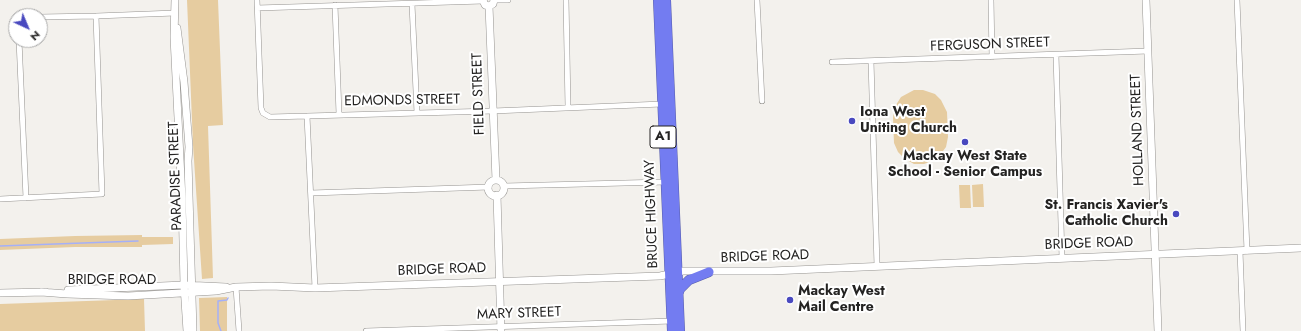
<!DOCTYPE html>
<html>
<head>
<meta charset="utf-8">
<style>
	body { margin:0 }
	#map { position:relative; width:1301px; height:331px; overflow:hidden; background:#f3f1ed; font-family:Jost,sans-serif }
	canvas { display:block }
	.north { position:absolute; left:8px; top:8px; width:40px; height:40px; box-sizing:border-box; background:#fff; border:1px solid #a7a7a7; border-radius:50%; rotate:136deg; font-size:11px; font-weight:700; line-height:16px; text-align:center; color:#242322 }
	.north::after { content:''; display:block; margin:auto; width:14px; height:18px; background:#4949bf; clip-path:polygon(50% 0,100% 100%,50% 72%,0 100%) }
</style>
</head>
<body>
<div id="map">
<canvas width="1301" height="331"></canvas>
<div class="north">N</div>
</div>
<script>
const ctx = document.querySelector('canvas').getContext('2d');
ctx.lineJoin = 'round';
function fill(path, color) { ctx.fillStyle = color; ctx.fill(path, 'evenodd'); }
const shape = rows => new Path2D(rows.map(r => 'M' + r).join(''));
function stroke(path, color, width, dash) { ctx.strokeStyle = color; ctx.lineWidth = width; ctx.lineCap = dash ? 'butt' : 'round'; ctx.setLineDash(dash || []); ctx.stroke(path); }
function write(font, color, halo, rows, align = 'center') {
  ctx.font = font + ' Jost,sans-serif'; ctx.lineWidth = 4; ctx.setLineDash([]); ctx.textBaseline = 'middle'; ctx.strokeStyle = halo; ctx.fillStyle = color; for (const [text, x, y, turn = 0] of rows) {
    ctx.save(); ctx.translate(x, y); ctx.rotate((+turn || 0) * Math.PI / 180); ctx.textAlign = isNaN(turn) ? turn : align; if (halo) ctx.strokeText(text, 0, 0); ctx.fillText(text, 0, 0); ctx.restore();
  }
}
const green = shape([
	[187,0,218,0,223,125,208,126,213,278,202,279,193,145],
	[914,90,923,90,935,94,941,100,947,112,948,137,946,147,937,159,924,164,914,164,905,159,898,152,894,143,893,118,894,108,901,97],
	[983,184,984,207,973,207,972,185],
	[959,185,970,185,971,208,960,208],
	[142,235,142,237,173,237,173,244,142,245,142,247,75,247,0,250,0,239,75,236],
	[227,297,227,331,200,331,199,298],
	[144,299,145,331,0,331,0,304]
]);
const stream = shape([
	[0,246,138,241],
	[221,331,218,323,218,301,227,300,228,298]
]);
const street = shape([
	[257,0,261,108,263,113,270,117,493,111,662,104],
	[494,0,508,0],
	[566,0,568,107],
	[757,0,762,101],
	[991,0,992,57],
	[1237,0,1247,251],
	[412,4,417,113],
	[335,5,339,114],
	[257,8,483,1],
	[40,17,96,16,175,13],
	[19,40,26,198],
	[1056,55,1062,258],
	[871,61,877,266],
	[832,62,1148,51],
	[307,116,315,288],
	[504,186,665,182],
	[311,193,489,187],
	[0,199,102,194,96,16],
	[1240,251,1243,331],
	[236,287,239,331],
	[366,331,672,321]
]);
const secondary = shape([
	[175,0,174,37,182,199,184,285,187,331],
	[483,0,485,5,489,6,493,4,494,0],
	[1146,0,1158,331],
	[489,6,496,180],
	[177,28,184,82,189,147,188,161,193,331],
	'488 188a8 8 0 1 1 16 0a8 8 0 1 1-16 0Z',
	[497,195,501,331],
	[68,290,184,285,226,287],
	[41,292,67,294,128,296,216,291,236,287,271,286,315,288,660,276,683,271,771,271,1301,248],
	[0,293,46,292]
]);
const highway = shape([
	[658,0,672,331],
	[666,0,680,331],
	[678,295,680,289,689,280,709,272]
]);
const markers = [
	[852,121,4,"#4949bf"],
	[965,142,4,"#4949bf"],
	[1176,214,4,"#4949bf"],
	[790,300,4,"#4949bf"]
];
const shields = [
	[663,137,26]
];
const shieldNames = [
	["A1",663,137]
];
const streetNames = [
	["FERGUSON STREET",990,45,-2],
	["FIELD STREET",479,94,-92],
	["EDMONDS STREET",402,101,-1],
	["HOLLAND STREET",1138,130,-92],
	["PARADISE STREET",176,176,-92],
	["BRUCE HIGHWAY",652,214,-92],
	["BRIDGE ROAD",1089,244,-2],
	["BRIDGE ROAD",765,257,-2],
	["BRIDGE ROAD",442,270,-2],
	["BRIDGE ROAD",112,281],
	["MARY STREET",519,314,-2]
];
const poiNames = [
	["Iona West",860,113],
	["Uniting Church",860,129],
	["Mackay West State",965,157,"center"],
	["School - Senior Campus",965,173,"center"],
	["St. Francis Xavier's",1168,206,"right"],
	["Catholic Church",1168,222,"right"],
	["Mackay West",798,292],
	["Mail Centre",798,308]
];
fill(green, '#e6cca0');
stroke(stream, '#a5b0f8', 1.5);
stroke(street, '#959390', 6);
stroke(secondary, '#959390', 8);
stroke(highway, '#575da9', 10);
stroke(street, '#fff', 5);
stroke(secondary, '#fff', 7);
stroke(highway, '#737cf1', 9);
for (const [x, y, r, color] of markers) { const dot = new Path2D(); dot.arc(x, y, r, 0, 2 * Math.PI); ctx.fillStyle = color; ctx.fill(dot); stroke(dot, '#fff', 1.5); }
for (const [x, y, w] of shields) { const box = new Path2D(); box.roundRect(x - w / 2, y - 11, w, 22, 3); ctx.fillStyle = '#fff'; ctx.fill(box); stroke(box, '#242322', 1); }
write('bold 13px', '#242322', null, shieldNames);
write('14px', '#242322', '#fff', streetNames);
write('bold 14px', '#242322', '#fff', poiNames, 'left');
</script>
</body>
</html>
